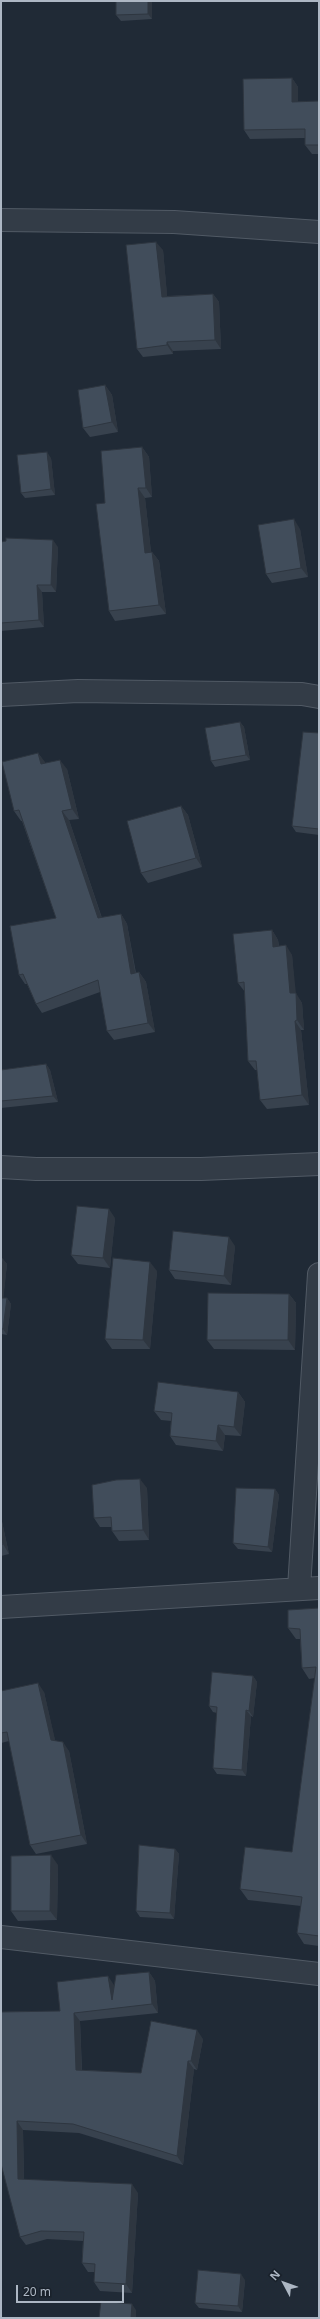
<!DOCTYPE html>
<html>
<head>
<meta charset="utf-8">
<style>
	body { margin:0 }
	#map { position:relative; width:320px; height:2319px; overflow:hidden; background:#202a36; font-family:"Noto Sans",sans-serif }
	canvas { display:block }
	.frame { position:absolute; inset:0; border:2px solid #adb7c4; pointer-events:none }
	.north { position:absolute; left:264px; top:2263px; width:40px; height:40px; -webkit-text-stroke:3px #19212b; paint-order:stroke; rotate:311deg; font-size:11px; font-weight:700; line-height:16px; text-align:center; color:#adb7c4 }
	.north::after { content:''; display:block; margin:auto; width:14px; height:18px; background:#adb7c4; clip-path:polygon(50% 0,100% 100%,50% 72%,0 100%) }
	.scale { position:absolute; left:16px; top:2285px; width:108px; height:18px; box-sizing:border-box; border:2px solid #adb7c4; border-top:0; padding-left:5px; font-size:12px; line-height:14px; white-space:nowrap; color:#adb7c4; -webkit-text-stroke:3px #19212b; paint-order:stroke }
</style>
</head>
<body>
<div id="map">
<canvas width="320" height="2319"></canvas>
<div class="frame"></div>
<div class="north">N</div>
<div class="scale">20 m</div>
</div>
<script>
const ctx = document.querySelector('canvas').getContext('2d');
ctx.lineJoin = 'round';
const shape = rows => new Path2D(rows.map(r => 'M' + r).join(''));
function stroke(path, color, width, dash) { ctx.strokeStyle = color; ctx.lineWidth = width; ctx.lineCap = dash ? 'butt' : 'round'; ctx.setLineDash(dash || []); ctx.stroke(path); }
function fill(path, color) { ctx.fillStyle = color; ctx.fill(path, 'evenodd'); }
const minor = shape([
	[1,220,174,222,319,232],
	[1,695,78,691,302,694,319,697],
	[1,1167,36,1169,201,1169,319,1164],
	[299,1588,319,1274],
	[1,1607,319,1588],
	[1,1937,319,1974]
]);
const wall = shape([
	[116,1,152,1,152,19,121,21,116,15],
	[292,78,298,87,298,102,319,101,319,154,312,154,305,145,305,138,250,139,244,130],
	[163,250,167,296,213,294,219,302,221,349,173,351,173,354,143,357,137,349],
	[105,385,112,395,118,432,90,437,83,428],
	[142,447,149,457,152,497,145,498,151,552,152,552,159,561,166,614,115,621,109,611,105,503],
	[51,458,55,495,25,498,21,493],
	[300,529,308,577,272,583,266,574],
	[1,542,58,547,56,592,42,592,44,627,1,631],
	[240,722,244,727,250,760,215,767,211,761],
	[319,733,319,835,296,832,292,826],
	[38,753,45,763,67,769,79,819,69,820,102,918,121,914,127,924,136,973,139,972,146,982,155,1032,114,1040,107,1031,100,992,42,1013,36,1004,27,984,25,984,19,975,56,918,22,821,21,821,14,811],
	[181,806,188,815,202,867,148,883,141,873],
	[272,930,278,940,279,946,292,955,295,993,302,1003,304,1030,301,1030,309,1105,267,1109,260,1100,257,1070,255,1070,248,1061,245,992,238,983],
	[46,1064,50,1070,58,1102,1,1108,1,1070],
	[115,1218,110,1268,78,1264,71,1255],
	[235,1246,231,1285,175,1279,169,1270],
	[1,1258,7,1264,3,1298,7,1298,11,1304,7,1335,1,1334],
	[157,1271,150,1349,112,1349,105,1339],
	[289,1294,296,1303,295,1350,214,1349,207,1340],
	[238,1392,245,1402,241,1436,225,1435,223,1451,176,1445,170,1436,171,1421,161,1420,154,1411],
	[147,1488,149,1540,119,1541,112,1531,112,1527,100,1527,94,1518],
	[275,1489,279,1495,272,1552,238,1549,233,1543],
	[1,1517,9,1554,1,1556],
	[319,1608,319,1946,304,1944,297,1933,301,1906,248,1900,240,1889,292,1852,315,1678,309,1679,302,1668,300,1639,296,1639,288,1628],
	[253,1676,257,1682,253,1717,251,1716,246,1776,217,1774,213,1768,217,1713,213,1712,209,1706],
	[1,1691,44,1692,55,1741,69,1751,87,1844,36,1854,30,1845,9,1741,1,1743],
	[175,1849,179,1854,174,1919,140,1917,136,1911],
	[58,1865,57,1920,18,1921,11,1911],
	[149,1972,155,1981,158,2013,80,2021,82,2070,141,2073,203,2039,197,2070,194,2069,183,2165,79,2133,23,2130,24,2179,138,2193,132,2293,100,2291,94,2282,95,2272,88,2272,82,2263,83,2241,47,2239,26,2245,20,2237,1,2012,60,2011,114,1985,114,1986],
	[245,2280,242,2312,199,2308,195,2303]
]);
const shadedWall = shape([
	[148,1,152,1,152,19,148,14],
	[292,78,298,87,298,111,292,102],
	[156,242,163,250,168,305,162,297],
	[213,294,219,302,221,349,215,340],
	[167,342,173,351,173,354,167,345],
	[105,385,112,395,118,432,112,422],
	[142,447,149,457,152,497,146,488],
	[47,452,51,458,55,495,51,489],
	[138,488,145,498,152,562,145,553],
	[294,519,300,529,308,577,301,568],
	[53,540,58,547,56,592,51,585],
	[152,552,159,561,166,614,159,605],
	[37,585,42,592,44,627,39,620],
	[240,722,244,727,250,760,246,755],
	[38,753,45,762,48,774,41,764],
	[60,760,67,769,79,819,72,809],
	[181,806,188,815,202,867,196,858],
	[62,811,69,820,105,928,98,918],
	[121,914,127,924,137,983,131,974],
	[272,930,278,940,280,956,273,947],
	[286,945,292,955,296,994,296,993,302,1003,304,1030,297,1020,290,993],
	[139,972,146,982,155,1032,148,1023],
	[295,1021,301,1030,309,1105,302,1095],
	[46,1064,50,1070,58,1102,53,1096],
	[109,1209,115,1218,110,1268,103,1258],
	[229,1237,235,1246,231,1285,224,1276],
	[3,1259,7,1264,3,1303,1,1301,1,1277],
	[150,1262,157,1271,150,1349,143,1340],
	[289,1294,296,1303,295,1350,288,1340],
	[7,1298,11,1304,7,1335,3,1329],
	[238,1392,245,1402,241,1436,234,1427],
	[218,1425,225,1435,223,1451,216,1441],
	[140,1479,147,1488,149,1540,143,1530],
	[275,1489,279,1495,272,1552,268,1547],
	[1,1517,9,1554,3,1544,1,1537],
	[253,1676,257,1682,253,1717,249,1711],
	[38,1683,44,1692,57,1748,51,1740],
	[246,1710,251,1716,246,1776,242,1770],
	[63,1742,69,1751,87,1844,81,1835],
	[175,1849,179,1854,174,1919,170,1913],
	[51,1855,58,1865,57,1920,50,1911],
	[149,1972,155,1981,158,2013,152,2004],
	[108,1976,114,1985,119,2008,112,2000],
	[74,2013,80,2021,82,2079,76,2070],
	[197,2030,203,2039,197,2070,191,2061],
	[188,2061,194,2069,183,2165,177,2156],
	[17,2121,23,2130,24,2188,18,2179],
	[132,2184,138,2193,132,2293,126,2284],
	[241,2274,245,2280,242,2312,238,2306],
	[132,2304,136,2310,136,2318,131,2318]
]);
const building = shape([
	[116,1,148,1,148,14,116,15,116,1],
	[292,78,292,102,319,101,319,145,305,145,305,129,244,130,243,79,292,78],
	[156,242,162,297,213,294,215,340,167,342,167,345,137,349,126,245,156,242],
	[105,385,112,422,83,428,78,390,105,385],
	[142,447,146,488,138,488,145,553,152,552,159,605,109,611,96,504,105,503,101,451,142,447],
	[47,452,51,489,21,493,17,455,47,452],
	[294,519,301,568,266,574,258,525,294,519],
	[6,538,53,540,51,585,37,585,39,620,1,623,1,542,6,541,6,538],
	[240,722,246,755,211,761,205,728,240,722],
	[303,732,319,733,319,829,292,826,303,732],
	[38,753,41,764,60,760,72,809,62,811,98,918,121,914,131,974,139,972,148,1023,107,1031,98,980,36,1004,23,974,19,975,10,926,56,918,19,810,14,811,2,762,38,753],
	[181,806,196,858,141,873,127,821,181,806],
	[272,930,273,947,286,945,290,993,296,993,297,1020,295,1021,302,1095,260,1100,256,1061,248,1061,244,982,238,983,233,934,272,930],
	[46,1064,53,1096,1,1101,1,1070,46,1064],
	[77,1206,109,1209,103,1258,71,1255,77,1206],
	[173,1231,229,1237,224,1276,169,1270,173,1231],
	[1,1258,3,1259,1,1277,1,1258],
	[113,1258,150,1262,143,1340,105,1339,113,1258],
	[208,1293,289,1294,288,1340,207,1340,208,1293],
	[1,1298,7,1298,3,1329,1,1329,1,1298],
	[158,1382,238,1392,234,1427,218,1425,216,1441,170,1436,172,1413,154,1411,158,1382],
	[140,1479,143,1530,112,1531,111,1517,94,1518,92,1485,116,1480,140,1479],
	[236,1488,275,1489,268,1547,233,1543,236,1488],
	[1,1537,3,1544,1,1545,1,1537],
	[319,1608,319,1936,297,1933,302,1897,240,1889,245,1847,292,1852,316,1667,302,1668,300,1629,288,1628,288,1610,319,1608],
	[212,1672,253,1676,249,1711,246,1710,242,1770,213,1768,217,1707,209,1706,212,1672],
	[38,1683,51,1740,63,1742,81,1835,30,1845,7,1732,1,1733,1,1691,38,1683],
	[139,1845,175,1849,170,1913,136,1911,139,1845],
	[51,1855,50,1911,11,1911,11,1856,51,1855],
	[149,1972,152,2004,74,2013,76,2070,141,2073,151,2021,197,2030,191,2061,188,2061,177,2156,73,2124,17,2121,18,2179,132,2184,126,2284,94,2282,95,2264,82,2263,84,2232,41,2231,20,2237,1,2164,1,2012,60,2011,57,1982,108,1976,112,2000,116,1975,149,1972],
	[198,2270,241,2274,238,2306,195,2303,198,2270],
	[101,2301,132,2304,131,2318,99,2318,101,2301]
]);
stroke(minor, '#515a65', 24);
stroke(minor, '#333c47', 22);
fill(wall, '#38424e');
fill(shadedWall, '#2e3640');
fill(building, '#414d5b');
stroke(building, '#2e3640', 1);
</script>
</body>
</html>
